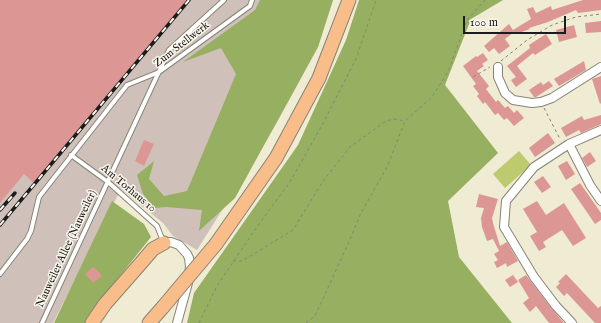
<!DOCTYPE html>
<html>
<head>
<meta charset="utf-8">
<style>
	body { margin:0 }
	#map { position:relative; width:601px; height:323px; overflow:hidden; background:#f0ebd3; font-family:"IM FELL English",serif }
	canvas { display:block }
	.scale { position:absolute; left:463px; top:16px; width:103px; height:18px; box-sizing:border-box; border:2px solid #1c1c1c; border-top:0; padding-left:5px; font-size:12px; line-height:14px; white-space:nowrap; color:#1c1c1c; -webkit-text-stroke:3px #fbf7ec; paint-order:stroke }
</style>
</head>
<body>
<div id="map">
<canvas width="601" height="323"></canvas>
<div class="scale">100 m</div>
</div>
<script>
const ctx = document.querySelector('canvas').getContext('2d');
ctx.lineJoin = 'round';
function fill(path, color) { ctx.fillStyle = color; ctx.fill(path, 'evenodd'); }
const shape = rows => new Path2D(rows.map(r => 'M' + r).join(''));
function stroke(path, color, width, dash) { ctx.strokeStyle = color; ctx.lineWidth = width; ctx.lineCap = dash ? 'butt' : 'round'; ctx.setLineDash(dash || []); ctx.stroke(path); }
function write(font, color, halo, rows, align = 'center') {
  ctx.font = font + ' "IM FELL English",serif'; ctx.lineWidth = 3; ctx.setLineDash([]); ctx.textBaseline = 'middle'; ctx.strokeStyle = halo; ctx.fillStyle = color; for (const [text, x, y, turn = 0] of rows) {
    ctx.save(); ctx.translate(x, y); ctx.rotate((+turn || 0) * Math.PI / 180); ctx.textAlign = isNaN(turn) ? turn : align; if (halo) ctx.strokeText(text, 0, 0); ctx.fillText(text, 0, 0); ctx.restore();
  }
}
const industrial = shape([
	[0,0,333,0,318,47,275,126,197,250,173,236,163,223,121,189,53,323,0,323]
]);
const green = shape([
	[519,151,531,165,505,188,493,174]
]);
const forest = shape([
	[260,0,333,0,318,47,235,198,199,231,202,210,166,207,154,208,143,194,137,175,154,161,149,179,164,196,187,191,236,74,221,48,183,62,255,10],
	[359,0,503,0,471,19,445,85,498,153,448,201,459,257,512,323,187,323,194,293,298,145,346,40],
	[112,201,144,224,151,237,88,316,86,323,54,323]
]);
const building = shape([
	[0,0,187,0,34,183,24,174,0,203],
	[583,0,601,0,601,10,578,13,576,10,548,22,529,28,530,29,516,34,514,32,505,39,510,46,499,54,494,48,489,52,484,46,509,24,513,30,531,19,527,9,533,7,536,13,551,6,552,10],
	[601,21,601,32,586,33,585,23],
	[574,25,577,37,559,42,556,30],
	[546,34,552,44,535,55,533,53,517,66,527,79,516,87,511,80,516,77,507,66,530,48,529,45],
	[483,53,488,60,482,64,484,66,477,71,489,86,486,89,496,102,498,100,505,108,508,106,514,113,517,110,524,118,514,126,507,118,504,120,498,113,495,115,485,102,483,104,477,96,479,94,473,86,476,84,463,66,476,56,477,57],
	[584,61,586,70,559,86,554,79],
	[601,76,601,103,600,104,592,79],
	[549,81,553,86,536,97,534,97,529,90,541,82,543,85],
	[601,115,601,124,581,133,579,130,566,137,561,128,582,116,584,120],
	[548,133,555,143,535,157,529,148],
	[144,140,154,144,144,166,135,161],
	[590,152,596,161,587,167,582,158],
	[567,161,575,174,566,180,558,166],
	[543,176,551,187,542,193,534,182],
	[580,183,601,213,601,220,595,224,571,189],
	[479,194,498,199,492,218,493,223,500,246,507,242,518,261,507,267,506,263,497,268,494,262,498,260,494,254,499,251,493,239,487,241,482,227,481,218,484,208,476,207],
	[537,201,546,215,564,203,586,238,573,246,562,230,543,242,546,247,539,251,530,236,537,232,523,209],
	[93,267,95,268,102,276,93,283,85,274],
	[566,274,598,308,601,306,601,323,595,323,567,293,564,296,556,287,560,283,558,282],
	[513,275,518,282,510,287,505,280],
	[526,275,552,309,564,323,549,323,536,306,530,312,523,303,529,298,518,280]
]);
const path = shape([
	[501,61,527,40,552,25,576,17,601,14],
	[473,77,490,67],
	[544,108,560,139],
	[233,261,242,261,293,230,323,181,350,147,386,121,394,119,405,121],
	[199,323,217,286,254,231,290,182,321,127,356,59,376,0],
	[306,323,315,316,348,244,361,213,387,167,405,121,432,97,448,72,467,20,485,0]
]);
const service = shape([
	[71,155,108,182,157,226,163,241],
	[0,274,27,239,31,231,39,197,127,85,159,72,250,6,252,0],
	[42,323,169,50,224,0]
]);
const minor = shape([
	[498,67,498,77,505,93,513,100,532,103,541,102,552,98,601,67],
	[569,144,590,185,601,201],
	[164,243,171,242,179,245,187,254,189,258,190,267,188,283,177,323],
	[572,323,556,306,534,277,504,227,506,201,534,167,569,144,601,130]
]);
const primary = shape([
	[216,244,276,158,319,78,349,0],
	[92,323,105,304,141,263,153,249,164,243],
	[149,323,163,307]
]);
const rail = shape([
	[0,210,15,193],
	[0,225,189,0]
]);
const primaryBridge = shape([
	[163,307,216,244]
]);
const streetNames = [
	["Zum Stellwerk",182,45,-38],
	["Am Torhaus 10",128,189,40],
	["Nauweiler Allee (Nauweiler)",67,249,-65]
];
fill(industrial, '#cfc1ba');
fill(green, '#bdcb6e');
fill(forest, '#96af61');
fill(building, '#dc9694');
stroke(service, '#868478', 6);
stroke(minor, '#868478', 10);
stroke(primary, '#868478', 15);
stroke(path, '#868478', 1, [3, 3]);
stroke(service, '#fff', 4);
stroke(minor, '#fff', 8);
stroke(primary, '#f8bd89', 13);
stroke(rail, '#1c1c1c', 3.5);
stroke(rail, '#fbf7ec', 2, [6]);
stroke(primaryBridge, '#868478', 15, []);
stroke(primaryBridge, '#f8bd89', 13);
write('11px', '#1c1c1c', '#fbf7ec', streetNames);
</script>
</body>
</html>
